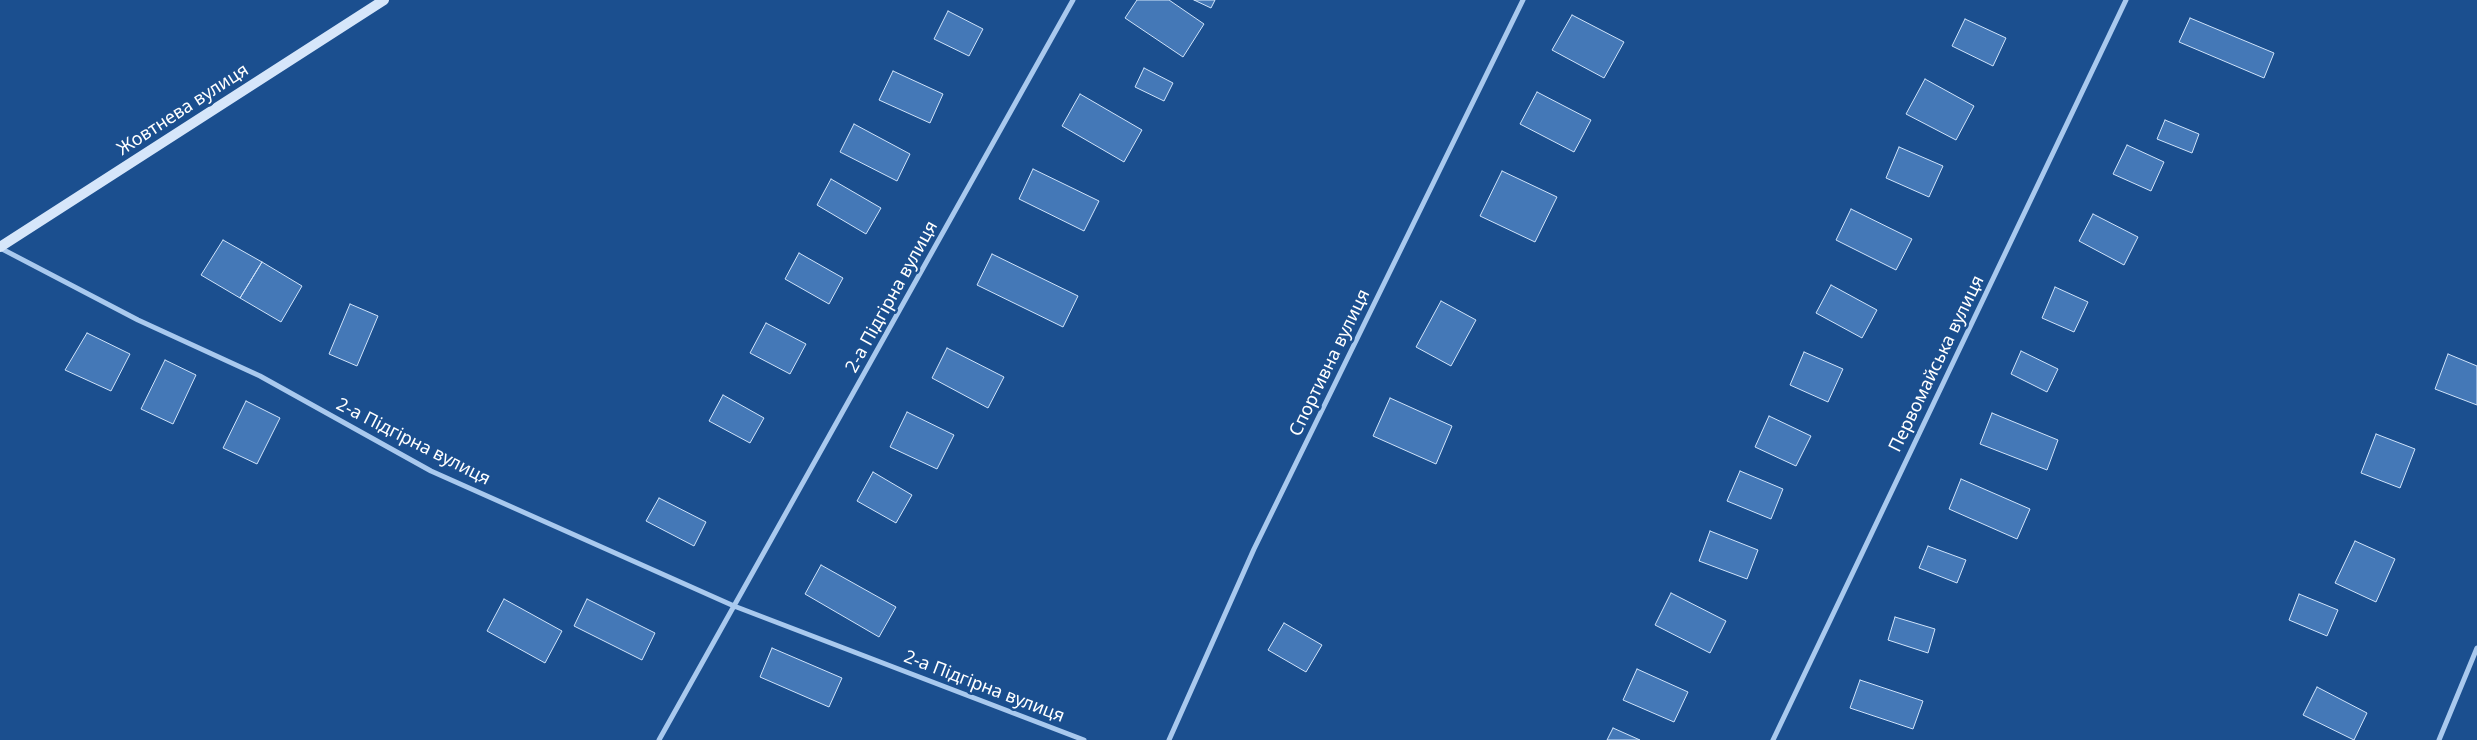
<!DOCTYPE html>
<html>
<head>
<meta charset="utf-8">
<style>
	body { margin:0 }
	canvas { display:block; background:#1b4f8f }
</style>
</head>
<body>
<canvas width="2477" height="740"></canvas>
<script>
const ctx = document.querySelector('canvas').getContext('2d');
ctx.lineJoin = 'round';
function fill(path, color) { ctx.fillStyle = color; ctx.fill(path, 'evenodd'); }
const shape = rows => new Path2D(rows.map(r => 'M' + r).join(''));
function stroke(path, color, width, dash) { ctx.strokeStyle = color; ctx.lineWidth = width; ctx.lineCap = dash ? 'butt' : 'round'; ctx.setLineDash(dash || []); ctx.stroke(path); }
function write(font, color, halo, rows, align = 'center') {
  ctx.font = font + ' "Noto Sans",sans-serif'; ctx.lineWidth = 5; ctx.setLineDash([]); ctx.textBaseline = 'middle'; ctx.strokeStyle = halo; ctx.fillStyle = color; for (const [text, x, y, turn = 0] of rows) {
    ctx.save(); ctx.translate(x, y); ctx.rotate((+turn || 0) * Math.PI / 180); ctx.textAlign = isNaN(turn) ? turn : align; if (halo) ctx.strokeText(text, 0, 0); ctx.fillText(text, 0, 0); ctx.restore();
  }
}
const building = shape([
	[1137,0,1169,0,1204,24,1183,57,1125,18,1137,0],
	[1194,0,1215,0,1211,8,1194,0],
	[948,11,983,29,969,56,934,39,948,11],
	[1572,15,1624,42,1604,78,1552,50,1572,15],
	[2190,18,2274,53,2264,78,2179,42,2190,18],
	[1965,19,2006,38,1993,66,1952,46,1965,19],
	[1144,68,1173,83,1164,101,1135,87,1144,68],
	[893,71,943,94,930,123,879,100,893,71],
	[1925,79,1974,106,1956,140,1906,114,1925,79],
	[1537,92,1591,120,1574,152,1520,124,1537,92],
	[1080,94,1142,130,1124,162,1062,126,1080,94],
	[2165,120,2199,134,2192,153,2157,139,2165,120],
	[854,124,910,154,897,181,840,152,854,124],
	[2127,145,2164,162,2151,191,2113,174,2127,145],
	[1899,147,1943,166,1929,197,1886,178,1899,147],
	[1033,169,1099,201,1084,231,1019,199,1033,169],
	[1502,171,1557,197,1535,242,1480,216,1502,171],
	[831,179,881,208,866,234,817,205,831,179],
	[1851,209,1912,239,1896,270,1836,240,1851,209],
	[2093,214,2138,237,2124,265,2079,241,2093,214],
	[223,240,262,262,240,298,201,275,223,240],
	[799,253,843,278,829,304,785,279,799,253],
	[992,254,1078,296,1063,327,977,285,992,254],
	[262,262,302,286,281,322,240,298,262,262],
	[1831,285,1877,310,1862,338,1816,313,1831,285],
	[2055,287,2088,302,2074,332,2042,318,2055,287],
	[1441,301,1476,320,1451,366,1416,347,1441,301],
	[350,304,378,316,357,366,329,354,350,304],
	[766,323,806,344,790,374,750,353,766,323],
	[87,333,130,354,111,391,65,370,87,333],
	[947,348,1004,377,988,408,932,378,947,348],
	[2021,351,2058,369,2047,392,2011,374,2021,351],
	[1804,352,1843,369,1828,402,1790,385,1804,352],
	[2448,354,2477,366,2477,405,2435,389,2448,354],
	[165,360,196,375,173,424,141,409,165,360],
	[723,395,764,418,750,443,709,421,723,395],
	[1390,398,1452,426,1436,464,1373,436,1390,398],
	[246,401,280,418,257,464,223,448,246,401],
	[907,412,954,435,937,469,890,447,907,412],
	[1992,413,2058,440,2047,470,1980,444,1992,413],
	[1769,416,1811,436,1796,466,1755,447,1769,416],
	[2376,434,2415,449,2400,488,2361,473,2376,434],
	[1740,471,1783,489,1771,519,1727,501,1740,471],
	[873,472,912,495,896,523,857,501,873,472],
	[1961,479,2030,509,2017,539,1949,509,1961,479],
	[659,498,706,522,694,546,646,521,659,498],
	[1710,531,1758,550,1747,579,1699,561,1710,531],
	[2355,541,2395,559,2376,602,2335,583,2355,541],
	[1928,546,1966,560,1957,583,1919,568,1928,546],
	[821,565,896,607,879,637,805,594,821,565],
	[1671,593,1726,621,1710,653,1655,625,1671,593],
	[2299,594,2338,610,2327,636,2289,620,2299,594],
	[504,599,562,631,545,663,487,631,504,599],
	[587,599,655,633,642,660,574,626,587,599],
	[1895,617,1935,629,1928,653,1888,640,1895,617],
	[1284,623,1322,645,1306,672,1268,650,1284,623],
	[772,648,842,678,829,707,760,677,772,648],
	[1637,669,1688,692,1674,722,1623,700,1637,669],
	[1860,680,1923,701,1913,729,1850,708,1860,680],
	[2317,687,2367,713,2354,740,2303,715,2317,687],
	[1613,728,1640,740,1607,740,1613,728]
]);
const street = shape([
	[0,248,138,320,260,376,431,471,734,606,1084,740],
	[659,740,1073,0],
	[1169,740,1254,549,1523,0],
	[1773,740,2126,0],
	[2439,740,2477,648]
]);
const secondary = shape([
	[0,247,384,0]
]);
const streetNames = [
	["Жовтнева вулиця",183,110,-33],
	["2-а Підгірна вулиця",892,297,-61],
	["Спортивна вулиця",1330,363,-64],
	["Первомайська вулиця",1937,364,-64],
	["2-а Підгірна вулиця",413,442,27],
	["2-а Підгірна вулиця",984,687,21]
];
fill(building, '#4478b7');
stroke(building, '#cfe3fa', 1);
stroke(street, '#a9c9ee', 5);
stroke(secondary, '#d6e6fa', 10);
write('18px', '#fff', '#1b4f8f', streetNames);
</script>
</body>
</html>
